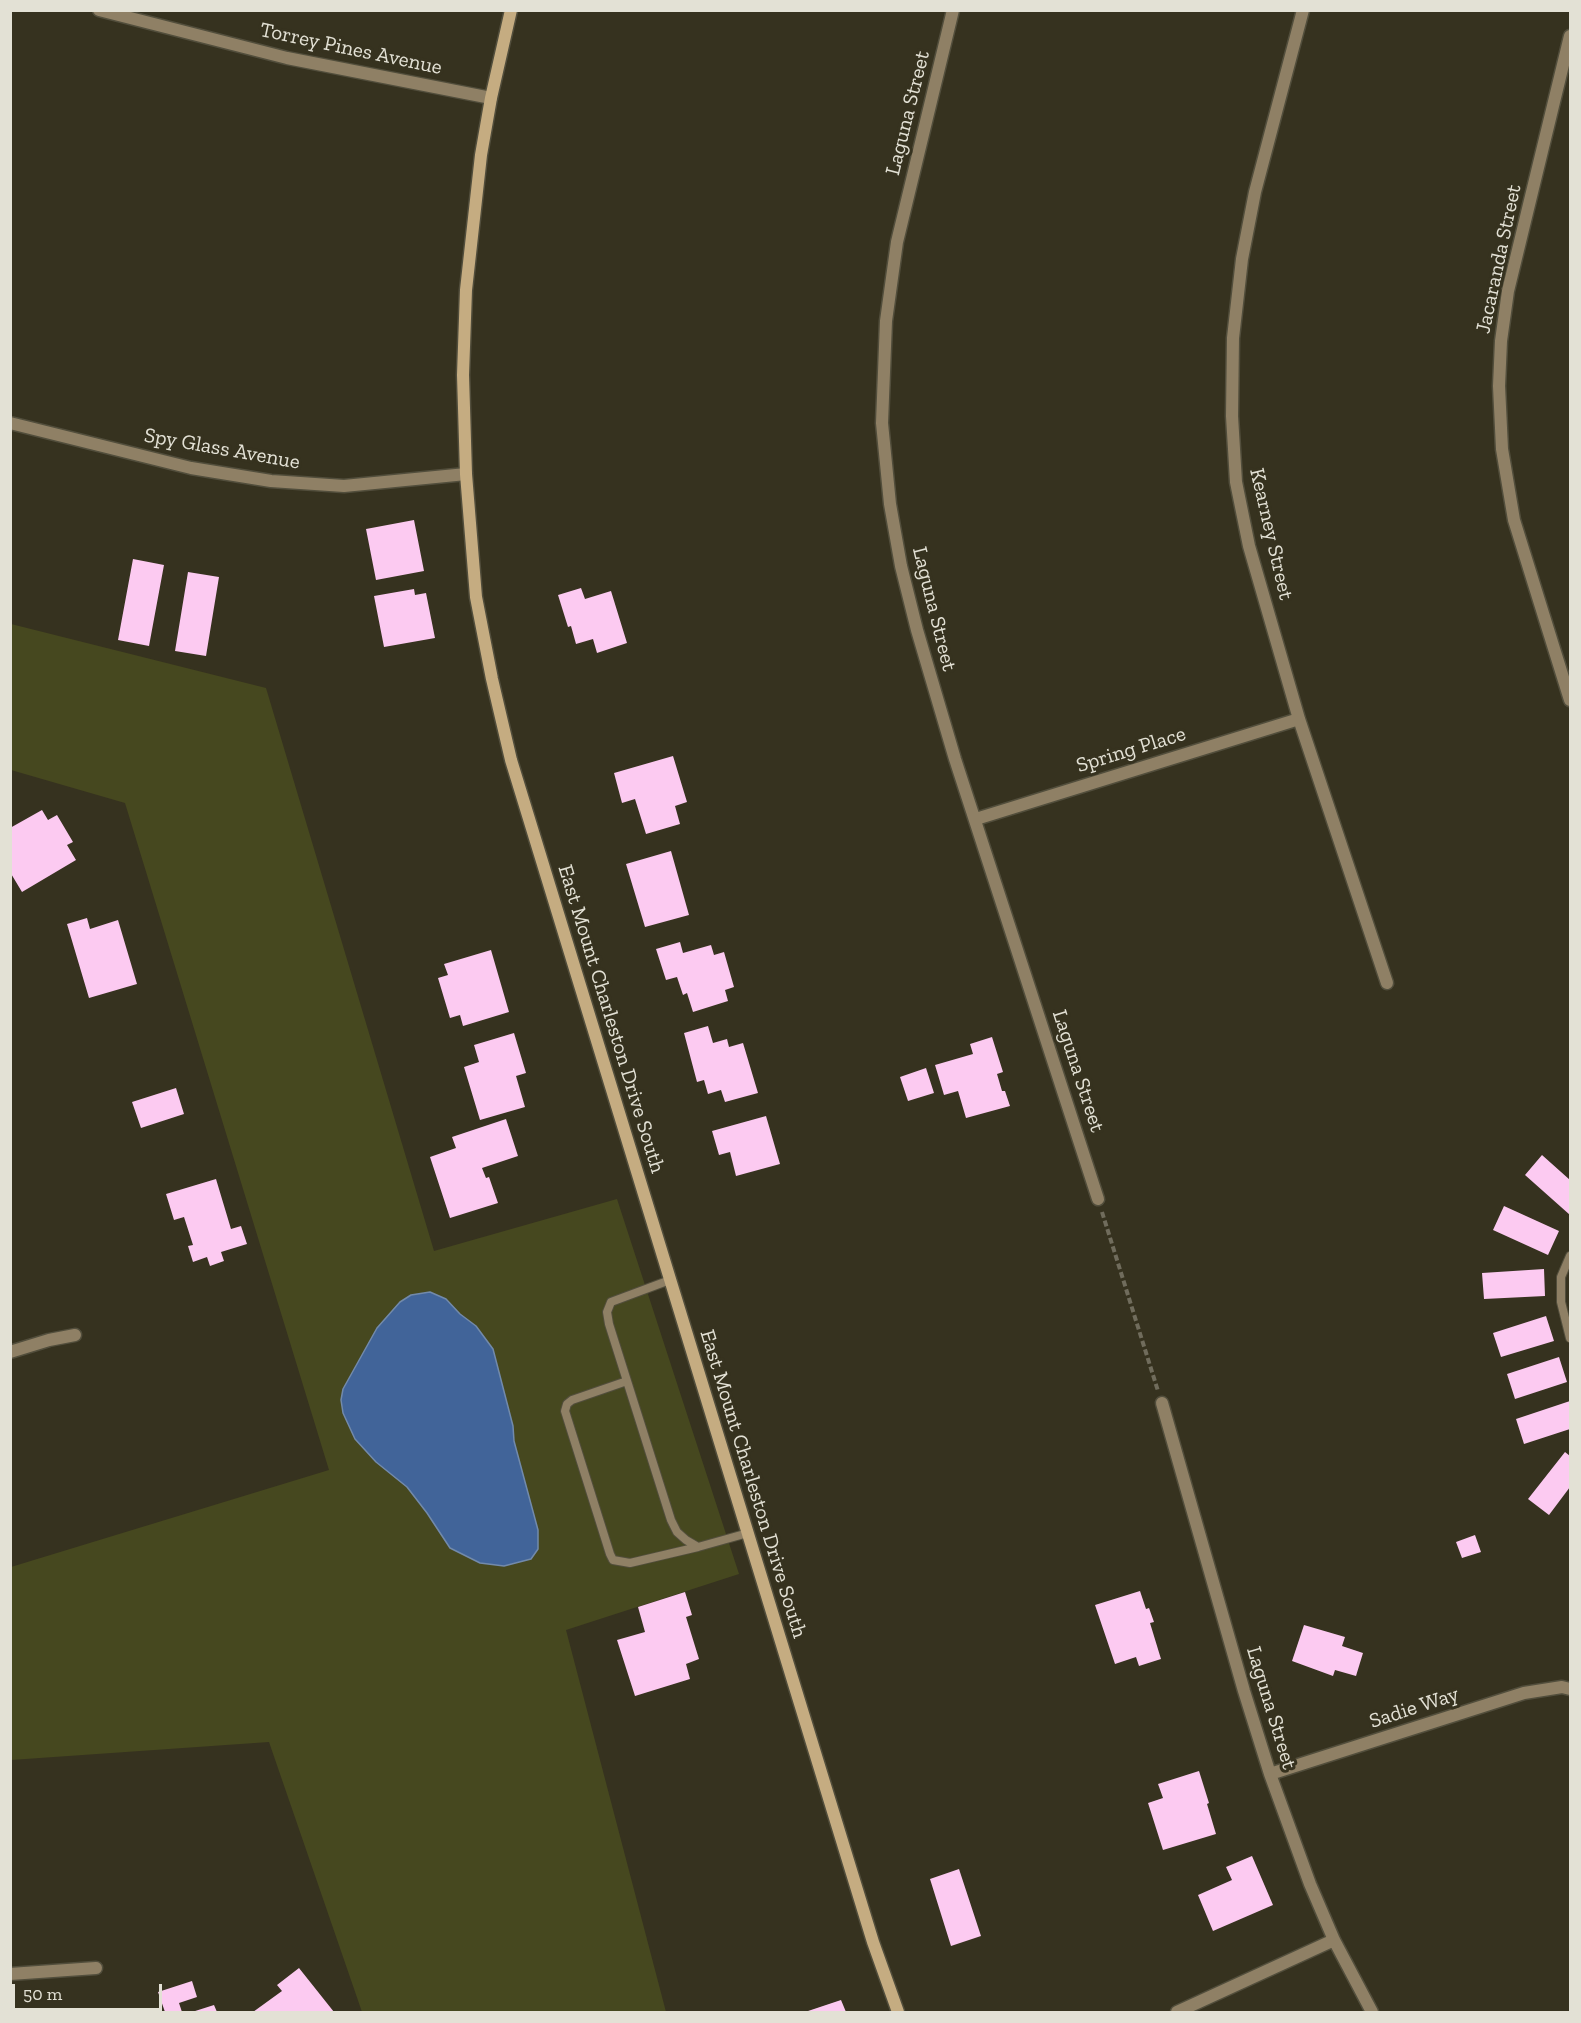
<!DOCTYPE html>
<html>
<head>
<meta charset="utf-8">
<style>
	body { margin:0 }
	#map { position:relative; width:1581px; height:2023px; overflow:hidden; background:#36321f; font-family:"Zilla Slab",serif }
	canvas { display:block }
	.frame { position:absolute; inset:0; border:12px solid #e3e1d5; pointer-events:none }
	.scale { position:absolute; left:12px; top:1984px; width:150px; height:27px; box-sizing:border-box; border:3px solid #e3e1d5; border-top:0; padding-left:8px; font-size:18px; line-height:21px; white-space:nowrap; color:#e3e1d5; -webkit-text-stroke:4px #36321f; paint-order:stroke }
</style>
</head>
<body>
<div id="map">
<canvas width="1581" height="2023"></canvas>
<div class="frame"></div>
<div class="scale">50 m</div>
</div>
<script>
const ctx = document.querySelector('canvas').getContext('2d');
ctx.lineJoin = 'round';
function fill(path, color) { ctx.fillStyle = color; ctx.fill(path, 'evenodd'); }
const shape = rows => new Path2D(rows.map(r => 'M' + r).join(''));
function stroke(path, color, width, dash) { ctx.strokeStyle = color; ctx.lineWidth = width; ctx.lineCap = dash ? 'butt' : 'round'; ctx.setLineDash(dash || []); ctx.stroke(path); }
function write(font, color, halo, rows, align = 'center') {
  ctx.font = font + ' "Zilla Slab",serif'; ctx.lineWidth = 6; ctx.setLineDash([]); ctx.textBaseline = 'middle'; ctx.strokeStyle = halo; ctx.fillStyle = color; for (const [text, x, y, turn = 0] of rows) {
    ctx.save(); ctx.translate(x, y); ctx.rotate((+turn || 0) * Math.PI / 180); ctx.textAlign = isNaN(turn) ? turn : align; if (halo) ctx.strokeText(text, 0, 0); ctx.fillText(text, 0, 0); ctx.restore();
  }
}
const green = shape([
	[11,624,266,688,434,1251,617,1199,739,1574,566,1630,666,2012,362,2012,269,1742,11,1760,11,1567,329,1470,125,803,11,770]
]);
const water = shape([
	[430,1292,446,1299,460,1314,476,1326,493,1349,513,1426,514,1441,538,1530,538,1549,531,1559,504,1566,480,1563,450,1548,427,1513,407,1487,376,1462,355,1439,343,1413,341,1400,343,1389,377,1328,400,1302,411,1295,430,1292]
]);
const building = shape([
	[414,520,424,571,376,580,366,529],
	[133,559,164,565,149,646,118,640],
	[188,572,219,577,206,656,175,651],
	[581,588,585,599,611,591,627,643,597,653,593,639,576,644,571,626,568,627,558,595],
	[414,589,415,595,426,593,435,638,384,647,374,596],
	[673,756,687,802,675,806,680,824,646,834,635,799,622,803,614,773],
	[42,810,48,820,57,815,73,842,67,845,76,860,22,892,10,872,10,866,12,864,10,861,10,828],
	[671,851,689,915,645,927,626,864],
	[87,918,90,929,118,920,137,984,89,998,67,924],
	[680,942,683,953,711,945,714,955,724,952,734,987,725,990,728,1001,693,1012,687,993,683,995,677,977,666,980,656,949],
	[491,950,509,1012,463,1026,460,1015,450,1018,438,978,448,975,444,964],
	[708,1026,713,1043,727,1039,729,1047,743,1043,758,1093,725,1102,721,1090,708,1094,704,1080,697,1082,684,1033],
	[514,1033,526,1073,516,1076,525,1107,480,1120,464,1067,479,1062,474,1045],
	[992,1037,1003,1072,997,1074,1002,1091,1005,1091,1010,1106,966,1118,958,1091,944,1095,935,1065,973,1054,970,1044],
	[926,1068,934,1093,908,1101,900,1077],
	[176,1088,184,1114,141,1128,132,1102],
	[766,1116,780,1164,736,1176,730,1152,719,1155,712,1131],
	[506,1119,518,1156,482,1168,486,1178,489,1177,498,1203,450,1218,430,1157,456,1148,452,1137],
	[1542,1155,1570,1180,1570,1215,1525,1175],
	[216,1179,231,1229,241,1226,247,1244,221,1252,224,1261,210,1266,207,1257,193,1262,188,1246,193,1245,184,1217,174,1220,166,1194],
	[1504,1206,1559,1231,1548,1255,1493,1230],
	[1544,1269,1545,1296,1484,1299,1482,1273],
	[1546,1316,1554,1341,1501,1357,1493,1333],
	[1559,1357,1567,1382,1515,1399,1507,1374],
	[1570,1401,1570,1429,1524,1444,1516,1419],
	[1565,1452,1570,1456,1570,1487,1549,1515,1528,1499],
	[1475,1535,1481,1552,1462,1558,1456,1542],
	[1140,1591,1146,1609,1149,1608,1154,1622,1150,1623,1161,1659,1139,1666,1136,1657,1115,1664,1095,1605],
	[685,1592,692,1615,686,1617,699,1659,686,1664,690,1679,635,1696,617,1640,645,1632,638,1607],
	[1304,1625,1345,1637,1342,1646,1363,1653,1356,1676,1335,1670,1333,1676,1292,1661],
	[1199,1771,1209,1803,1207,1804,1216,1834,1163,1850,1148,1803,1163,1798,1158,1784],
	[1252,1856,1273,1905,1213,1931,1198,1895,1232,1880,1226,1867],
	[959,1869,981,1936,951,1946,930,1879],
	[299,1968,334,2012,253,2012,282,1991,277,1985],
	[192,1981,197,1997,179,2003,182,2012,165,2012,158,1992],
	[841,2000,846,2012,805,2012],
	[214,2005,217,2012,192,2012]
]);
const path = shape([
	[1102,1212,1158,1391]
]);
const lane = shape([
	[1570,1256,1561,1277,1561,1302,1570,1338],
	[670,1280,611,1302,607,1312,609,1324,671,1520,677,1532,686,1540,698,1547,748,1533],
	[627,1381,572,1400,567,1404,565,1411,610,1554,613,1560,630,1563,698,1547]
]);
const street = shape([
	[99,10,287,58,491,98],
	[953,10,897,242,886,321,882,423,890,504,901,566,917,630,955,759,1098,1199],
	[1303,10,1255,192,1242,259,1233,338,1232,416,1236,482,1249,546,1299,719,1387,983],
	[1570,36,1508,291,1501,341,1499,386,1502,449,1514,520,1570,700],
	[10,423,191,468,271,481,344,486,466,474],
	[976,819,1299,719],
	[10,1352,49,1340,75,1335],
	[1162,1403,1244,1691,1270,1774,1310,1884,1334,1940,1372,2012],
	[1270,1774,1524,1693,1562,1687,1570,1689],
	[10,1974,96,1968],
	[1177,2012,1334,1940]
]);
const secondary = shape([
	[511,10,491,98,481,155,466,290,463,375,466,474,476,597,492,679,511,760,873,1942,898,2012]
]);
const streetNames = [
	["Torrey Pines Avenue",351,49,12],
	["Laguna Street",908,113,-76],
	["Jacaranda Street",1499,259,-78],
	["Spy Glass Avenue",222,449,10],
	["Kearney Street",1271,534,77],
	["Laguna Street",934,609,76],
	["Spring Place",1131,750,-17],
	["East Mount Charleston Drive South",611,1019,73],
	["Laguna Street",1078,1071,72],
	["East Mount Charleston Drive South",753,1484,73],
	["Laguna Street",1271,1708,73],
	["Sadie Way",1414,1708,-18]
];
fill(green, '#46481f');
fill(water, '#416499');
stroke(water, '#728aab', 1.5);
fill(building, '#fccaf1');
stroke(lane, '#524e3c', 10);
stroke(street, '#524e3c', 15);
stroke(secondary, '#524e3c', 15);
stroke(path, '#706c5c', 4, [6, 3]);
stroke(lane, '#8f8065', 8);
stroke(street, '#8f8065', 12);
stroke(secondary, '#c5ac81', 12);
write('21px', '#e3e1d5', '#36321f', streetNames);
</script>
</body>
</html>
